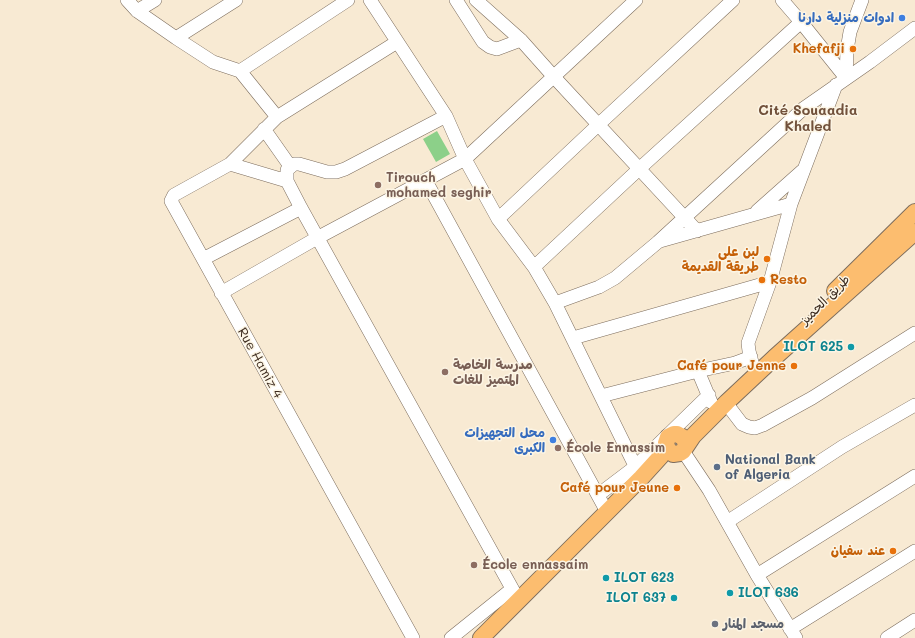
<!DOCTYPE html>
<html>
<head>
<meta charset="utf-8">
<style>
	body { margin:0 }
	canvas { display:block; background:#f8ead3 }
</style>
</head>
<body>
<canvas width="915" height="638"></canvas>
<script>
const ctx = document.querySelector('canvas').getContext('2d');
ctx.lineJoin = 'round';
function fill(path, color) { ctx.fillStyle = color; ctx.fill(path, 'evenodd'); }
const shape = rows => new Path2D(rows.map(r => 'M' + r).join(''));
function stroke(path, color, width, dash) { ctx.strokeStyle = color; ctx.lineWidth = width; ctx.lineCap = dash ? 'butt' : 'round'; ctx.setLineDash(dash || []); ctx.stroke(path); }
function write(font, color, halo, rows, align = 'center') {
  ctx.font = font + ' Mali,"Playpen Sans Arabic",sans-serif'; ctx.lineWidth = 3; ctx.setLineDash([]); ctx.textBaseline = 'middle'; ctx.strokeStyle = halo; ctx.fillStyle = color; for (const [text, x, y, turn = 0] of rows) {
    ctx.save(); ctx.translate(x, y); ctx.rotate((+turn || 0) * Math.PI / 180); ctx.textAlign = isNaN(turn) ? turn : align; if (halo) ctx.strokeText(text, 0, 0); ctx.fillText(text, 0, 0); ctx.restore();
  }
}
const green = shape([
	[437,131,450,154,436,162,423,139]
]);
const minor = shape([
	[127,0,137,11,176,38,213,62,240,71,277,117,397,42],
	[370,0,446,116,465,159,498,219,534,267,555,303,641,478],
	[456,0,483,42,490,47,497,49,521,40],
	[476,0,521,40,554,77,697,231],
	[782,0,801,22,846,78],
	[137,11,155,0],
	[176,38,236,0],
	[240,71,348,0],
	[846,78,847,50,850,32,862,0],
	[446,116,345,169,336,172,327,172,299,164,294,164,287,170,287,181,301,208,519,601],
	[264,129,290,166],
	[230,164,277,117],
	[287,181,230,164,174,195,171,201,413,638],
	[426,181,607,512],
	[757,211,802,171],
	[498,219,598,125,733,0],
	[660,241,791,204],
	[203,259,301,208],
	[534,267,639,169,801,22],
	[221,293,317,238,465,159,636,0],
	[555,303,599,287,615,278,658,242,804,108,870,62,915,28],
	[573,338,770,282],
	[753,366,749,351,748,343,770,282,791,204,836,85],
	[698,371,711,402],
	[601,396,698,371,735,363,751,357],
	[726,403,742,424,749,427,755,428,763,425,812,398,915,333],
	[683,451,709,490,757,575,796,638],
	[598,495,635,467,709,395],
	[727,522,842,447,915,405],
	[757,575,915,476],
	[790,629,915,551],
	[451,638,512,589],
	[887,638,915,620]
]);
const major = shape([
	[835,291,915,212],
	[686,446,684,438,677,434,674,434,668,437,666,443,668,450,673,454,680,453,683,451,693,436,727,402,774,358,915,232],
	[481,638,641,478,661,456,666,446]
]);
const markers = [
	[902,18,4,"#3f7fe0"],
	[853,49,4,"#e8710a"],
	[378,185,4,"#8d6e63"],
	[767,259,4,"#e8710a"],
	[762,280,4,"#e8710a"],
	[851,347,4,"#0f9aa8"],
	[794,366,4,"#e8710a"],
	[445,372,4,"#8d6e63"],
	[553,440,4,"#3f7fe0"],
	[558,448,4,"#8d6e63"],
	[717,467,4,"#5c6f8a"],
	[677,488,4,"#e8710a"],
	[893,551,4,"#e8710a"],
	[474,565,4,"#8d6e63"],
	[606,578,4,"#0f9aa8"],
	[730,593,4,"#0f9aa8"],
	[674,598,4,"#0f9aa8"],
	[715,624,4,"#6b7280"]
];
const shopNames = [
	["ادوات منزلية دارنا",894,18],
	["محل التجهيزات",545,433],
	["الكبرى",545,448]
];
const foodNames = [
	["Khefafji",845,49],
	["لبن على",759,252],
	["طريقة القديمة",759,267],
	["Resto",770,280,"left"],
	["Café pour Jenne",786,366],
	["Café pour Jeune",669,488],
	["عند سفيان",885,551]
];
const educationNames = [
	["Tirouch",386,178],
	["mohamed seghir",386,193],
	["مدرسة الخاصة",453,365],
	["المتميز للغات",453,380],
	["École Ennassim",566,448],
	["École ennassaim",482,565]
];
const streetNames = [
	["طريق الحميز",825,300,-45],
	["Rue Hamiz 4",260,363,61]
];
const cultureNames = [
	["ILOT 625",843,347],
	["ILOT 623",614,578,"left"],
	["ILOT 636",738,593,"left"],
	["ILOT 637",666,598]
];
const serviceNames = [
	["National Bank",725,460],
	["of Algeria",725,475]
];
const worshipNames = [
	["مسجد المنار",723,624]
];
const neighbourhoodNames = [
	["Cité Souaadia",808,111],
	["Khaled",808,127]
];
fill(green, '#8cd089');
stroke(minor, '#7d6d5d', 14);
stroke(major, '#7d6d5d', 18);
stroke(minor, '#fff', 13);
stroke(major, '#fcbd6f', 16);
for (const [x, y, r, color] of markers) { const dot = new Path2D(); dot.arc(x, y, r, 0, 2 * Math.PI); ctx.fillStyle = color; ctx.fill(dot); stroke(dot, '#fcf5e5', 1.5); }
write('bold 13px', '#366cbe', '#fcf5e5', shopNames, 'right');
write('bold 13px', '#c56008', '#fcf5e5', foodNames, 'right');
write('bold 13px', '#785e54', '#fcf5e5', educationNames, 'left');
write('13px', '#3b2a1e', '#fcf5e5', streetNames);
write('bold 13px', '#0d838f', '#fcf5e5', cultureNames, 'right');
write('bold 13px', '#4e5e75', '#fcf5e5', serviceNames, 'left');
write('bold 13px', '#5b616d', '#fcf5e5', worshipNames, 'left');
write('bold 14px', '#71513b', '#fcf5e5', neighbourhoodNames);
</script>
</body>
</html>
